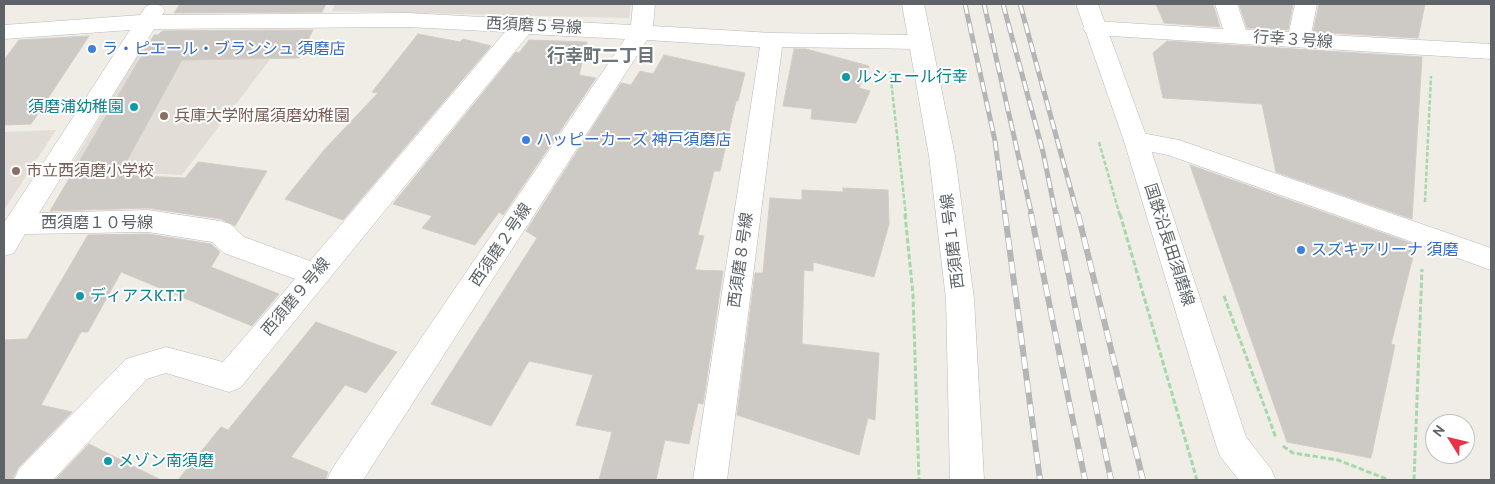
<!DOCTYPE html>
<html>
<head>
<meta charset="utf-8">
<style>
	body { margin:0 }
	#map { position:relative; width:1495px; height:484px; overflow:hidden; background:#f0ece6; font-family:Cabin,sans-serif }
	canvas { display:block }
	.frame { position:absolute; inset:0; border:5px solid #5d6366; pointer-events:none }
	.north { position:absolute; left:1425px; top:414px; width:50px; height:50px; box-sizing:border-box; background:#fff; border:1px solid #bec1c2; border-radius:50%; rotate:306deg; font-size:14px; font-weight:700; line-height:20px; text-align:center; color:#5d6366 }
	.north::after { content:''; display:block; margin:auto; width:18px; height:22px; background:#ea3147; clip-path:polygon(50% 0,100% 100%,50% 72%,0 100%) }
</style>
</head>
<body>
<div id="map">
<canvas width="1495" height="484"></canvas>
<div class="frame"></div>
<div class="north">N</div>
</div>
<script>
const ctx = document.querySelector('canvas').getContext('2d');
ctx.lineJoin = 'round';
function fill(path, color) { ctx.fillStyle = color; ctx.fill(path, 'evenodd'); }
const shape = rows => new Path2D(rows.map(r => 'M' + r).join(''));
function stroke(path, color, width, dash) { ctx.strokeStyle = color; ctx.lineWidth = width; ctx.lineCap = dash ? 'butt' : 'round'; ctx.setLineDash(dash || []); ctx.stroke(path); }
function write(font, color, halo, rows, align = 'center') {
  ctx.font = font + ' Cabin,"Noto Sans JP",sans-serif'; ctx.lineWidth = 4; ctx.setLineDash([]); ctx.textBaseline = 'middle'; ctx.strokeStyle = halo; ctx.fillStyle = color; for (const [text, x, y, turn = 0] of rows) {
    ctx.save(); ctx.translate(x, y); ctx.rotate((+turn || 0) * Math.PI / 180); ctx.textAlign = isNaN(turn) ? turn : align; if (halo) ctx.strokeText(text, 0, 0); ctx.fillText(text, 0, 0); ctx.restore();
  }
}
const education = shape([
	[335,4,631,4,629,18,332,11],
	[170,30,285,30,268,62,182,175,69,169,146,41],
	[56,130,4,210,4,132]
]);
const building = shape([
	[180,4,326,4,322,12,174,13,180,4],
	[1156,4,1213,4,1220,27,1164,23,1156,4],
	[1239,4,1293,4,1288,30,1247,28,1239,4],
	[1319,4,1425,4,1418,38,1313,32,1319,4],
	[313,30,299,58,182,60,119,175,185,178,198,162,267,171,235,226,221,219,148,208,50,211,154,35,158,35,162,31,313,30],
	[418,34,460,42,463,39,491,46,343,220,285,199,324,150,378,93,372,92,418,34],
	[89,36,31,124,4,125,4,60,19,40,89,36],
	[529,40,587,42,579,75,596,78,503,215,499,212,475,245,422,228,432,216,393,204,516,52,519,53,529,40],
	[1167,41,1422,57,1412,219,1276,172,1262,104,1163,98,1153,53,1167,41],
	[794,49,806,49,869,66,859,88,870,91,856,123,811,119,812,109,783,106,794,49],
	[664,55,745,73,738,101,736,101,720,171,714,171,698,235,704,236,695,270,723,271,703,404,698,403,689,444,665,440,656,480,599,480,612,432,576,425,593,375,529,361,491,426,431,404,537,238,526,231,621,83,631,85,640,71,653,74,664,55],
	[1190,165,1416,245,1391,344,1395,345,1371,458,1287,442,1190,165],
	[843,188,888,190,889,224,874,277,813,262,813,271,804,270,802,344,879,353,875,420,868,418,859,455,737,415,755,273,763,273,770,198,802,200,802,190,843,192,843,188],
	[148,234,211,244,220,252,211,267,279,294,252,326,121,272,88,332,81,332,41,405,72,412,18,468,12,480,4,480,4,340,27,339,88,235,148,234],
	[316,322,397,352,366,393,345,385,291,457,328,472,325,480,178,480,221,427,228,430,316,322],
	[89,444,161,480,55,480,89,444]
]);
const pathFar1 = shape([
	[890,71,906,216],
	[1099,142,1120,216],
	[1425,202,1431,76]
]);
const path = shape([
	[905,214,913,295,919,480],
	[1120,214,1197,480],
	[1224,296,1276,438],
	[1283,446,1293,453,1338,460,1389,480],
	[1414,480,1422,269]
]);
const minor = shape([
	[154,4,162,6,165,11,162,15,408,13,631,25,633,4,655,4,653,26,772,33,920,35,928,37,931,42,928,47,920,49,782,47,727,480,693,480,760,47,647,40,363,480,327,480,332,469,625,39,529,34,240,388,229,392,166,373,147,379,53,480,14,480,19,469,126,359,166,347,223,362,295,279,224,253,212,242,148,232,25,234,14,253,4,256,4,223,130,30,4,39,4,25,140,15,146,6,154,4],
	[408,27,505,32,310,261,244,237,230,224,220,221,148,210,39,213,154,29,408,27],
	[1215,4,1237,4,1246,30,1289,32,1295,4,1317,4,1311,34,1491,44,1491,59,1094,35,1086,33,1083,28,1086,23,1094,21,1223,29,1215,4],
	[1136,132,1179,140,1491,248,1491,270,1168,155,1127,147,1124,141,1127,135,1136,132]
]);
const tertiary = shape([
	[902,4,924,4,955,156,974,299,984,480,950,480,946,299,929,156,902,4],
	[1076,4,1098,4,1148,141,1246,437,1271,469,1276,480,1239,480,1220,456,1216,445,1124,141,1076,4]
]);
const railFar1 = shape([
	[965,4,995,141,1005,216],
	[984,4,1032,216],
	[1003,4,1043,152,1056,216],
	[1020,4,1078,216]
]);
const rail = shape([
	[1005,214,1040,480],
	[1031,214,1085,480],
	[1056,214,1111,480],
	[1078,214,1143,480]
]);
const markers = [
	[92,49,5,"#3f7fe0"],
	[846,77,5,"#0f9aa8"],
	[134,107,5,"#0f9aa8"],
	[164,116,5,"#8d6e63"],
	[526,140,5,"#3f7fe0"],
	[16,171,5,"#8d6e63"],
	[1301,250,5,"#3f7fe0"],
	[80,296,5,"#0f9aa8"],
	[108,461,5,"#0f9aa8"]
];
const streetNames = [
	["西須磨５号線",534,26,3],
	["行幸３号線",1293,40,4],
	["西須磨１０号線",97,223],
	["西須磨１号線",953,241,-97],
	["西須磨２号線",501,245,-56],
	["国鉄沿長田須磨線",1169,245,72],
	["西須磨８号線",741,260,-82],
	["西須磨９号線",296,297,-50]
];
const shopNames = [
	["ラ・ピエール・ブランシュ 須磨店",102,49],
	["ハッピーカーズ 神戸須磨店",536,140],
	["スズキアリーナ 須磨",1311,250]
];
const cultureNames = [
	["ルシェール行幸",856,77],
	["須磨浦幼稚園",124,107,"right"],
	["ディアスK.T.T",90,296],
	["メゾン南須磨",118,461]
];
const educationNames = [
	["兵庫大学附属須磨幼稚園",174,116],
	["市立西須磨小学校",26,171]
];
const neighbourhoodNames = [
	["行幸町二丁目",601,57]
];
fill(education, '#e2ddd7');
fill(building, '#cdc9c5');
stroke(building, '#d5ccc4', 1);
stroke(minor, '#b6b9bc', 1);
stroke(tertiary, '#b6b9bc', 1);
stroke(pathFar1, '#a5d9a9', 2.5, [4.5, 2]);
stroke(path, '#a5d9a9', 3, [5.5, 2.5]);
fill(minor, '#fff');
fill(tertiary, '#fff');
stroke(railFar1, '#b4b5b6', 5);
stroke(rail, '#b4b5b6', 6);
stroke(railFar1, '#fff', 3, [10]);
stroke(rail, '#fff', 4.5, [12]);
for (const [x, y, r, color] of markers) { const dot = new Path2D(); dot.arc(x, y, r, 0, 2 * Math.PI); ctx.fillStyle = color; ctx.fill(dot); stroke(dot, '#fff', 2); }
write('16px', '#5d6366', '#fff', streetNames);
write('16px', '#366cbe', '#fff', shopNames, 'left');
write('16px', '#0d838f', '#fff', cultureNames, 'left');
write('16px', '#785e54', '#fff', educationNames, 'left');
write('bold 18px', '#6e7578', '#fff', neighbourhoodNames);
</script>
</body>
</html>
